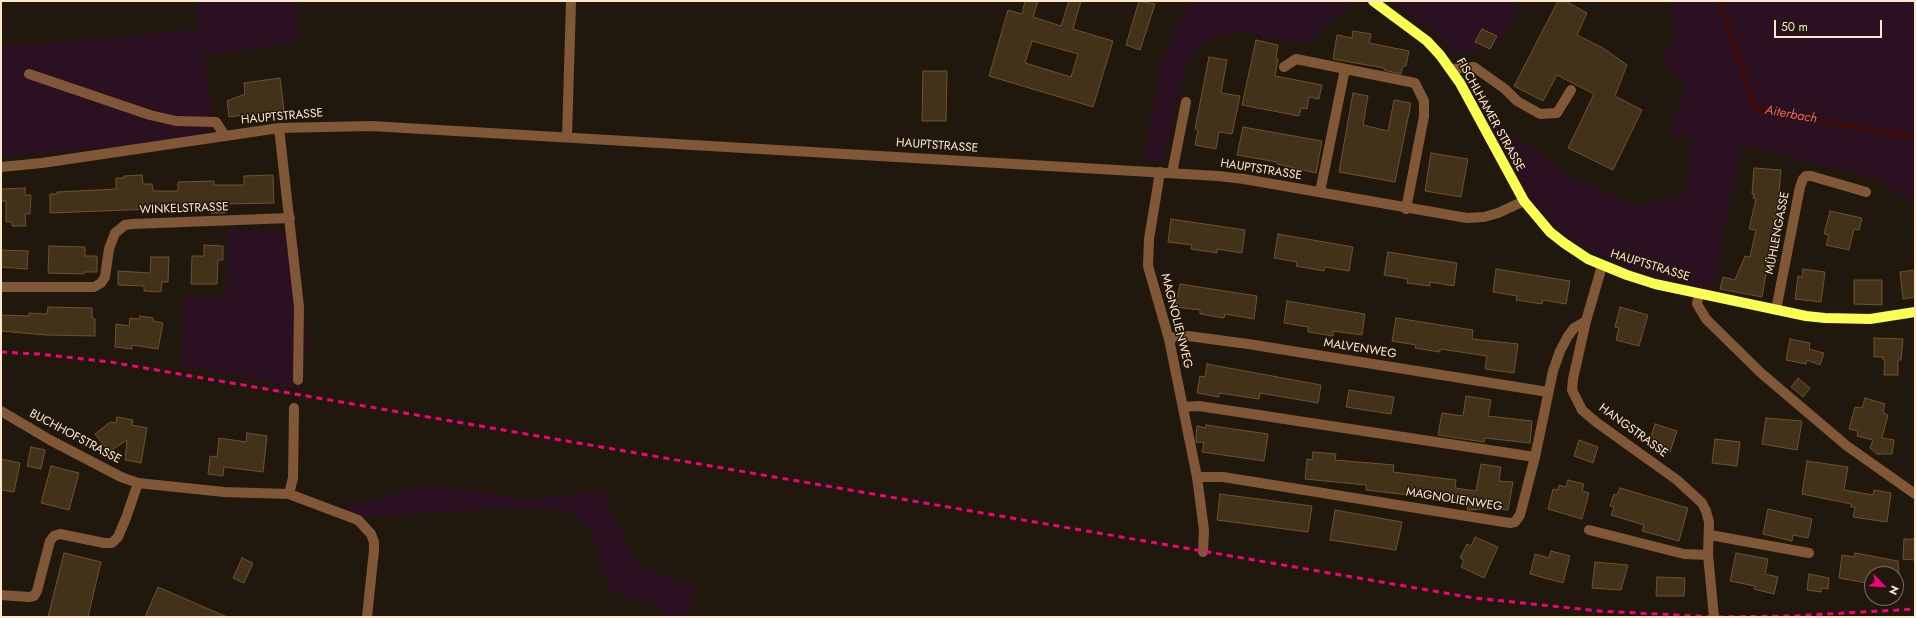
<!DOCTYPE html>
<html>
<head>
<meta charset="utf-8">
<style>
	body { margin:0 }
	#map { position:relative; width:1916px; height:618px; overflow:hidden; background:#21180d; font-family:Jost,sans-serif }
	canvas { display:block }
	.frame { position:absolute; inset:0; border:2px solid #ffe7cc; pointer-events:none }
	.north { position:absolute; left:1864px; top:566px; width:40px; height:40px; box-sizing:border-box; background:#21180d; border:1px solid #7a6b59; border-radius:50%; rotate:114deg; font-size:11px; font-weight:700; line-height:16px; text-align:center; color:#ffe7cc }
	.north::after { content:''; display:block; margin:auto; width:14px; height:18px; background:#f7007a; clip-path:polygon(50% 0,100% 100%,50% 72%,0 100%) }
	.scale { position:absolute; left:1774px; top:20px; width:108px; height:18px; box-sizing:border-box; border:2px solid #ffe7cc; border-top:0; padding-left:5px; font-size:12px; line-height:14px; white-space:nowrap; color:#ffe7cc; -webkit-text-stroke:3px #21180d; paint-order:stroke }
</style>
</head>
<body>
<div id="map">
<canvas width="1916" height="618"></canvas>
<div class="frame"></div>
<div class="north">N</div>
<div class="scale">50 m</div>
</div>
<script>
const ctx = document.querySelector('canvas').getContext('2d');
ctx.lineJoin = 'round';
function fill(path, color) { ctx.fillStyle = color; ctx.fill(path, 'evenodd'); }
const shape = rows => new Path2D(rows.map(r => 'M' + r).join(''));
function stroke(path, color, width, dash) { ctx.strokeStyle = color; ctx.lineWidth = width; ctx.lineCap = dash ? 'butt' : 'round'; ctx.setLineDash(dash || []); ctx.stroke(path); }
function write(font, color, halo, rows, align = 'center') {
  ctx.font = font + ' Jost,sans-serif'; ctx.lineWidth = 3; ctx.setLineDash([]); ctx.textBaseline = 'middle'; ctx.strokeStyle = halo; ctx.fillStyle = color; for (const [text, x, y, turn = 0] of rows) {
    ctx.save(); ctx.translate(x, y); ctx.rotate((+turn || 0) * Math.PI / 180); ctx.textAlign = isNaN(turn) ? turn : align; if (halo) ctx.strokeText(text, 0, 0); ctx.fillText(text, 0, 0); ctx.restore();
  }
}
const green = shape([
	[194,1,300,1,296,43,203,55,216,129,164,143,1,157,1,45,33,45,198,29],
	[1190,1,1353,1,1306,44,1238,32,1221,35,1204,42,1194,52,1187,64,1162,162,1143,161,1161,64],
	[1389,1,1520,1,1499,45,1454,54,1436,33],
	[1670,1,1898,1,1915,4,1915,206,1879,179,1741,145,1712,290,1633,271,1571,241,1530,199,1487,116,1572,177,1638,207,1685,193,1692,139,1668,136,1685,88,1662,60,1675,34],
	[228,229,298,232,307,348,301,389,180,365,184,297,226,298],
	[428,485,527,499,602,491,638,566,697,587,686,617,660,617,663,608,611,591,591,532,568,510,491,509,362,517,341,509]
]);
const stream = shape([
	[1719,1,1755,109,1915,138]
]);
const building = shape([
	[1025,1,1038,1,1033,17,1061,26,1069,1,1081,1,1073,29,1113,41,1093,107,989,76,1008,10,1022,14,1025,1],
	[1032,41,1078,54,1071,77,1025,63,1032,41],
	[1139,1,1155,4,1140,50,1126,45,1139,1],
	[1558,1,1565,1,1587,13,1577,35,1603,48,1627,65,1615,96,1642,110,1613,170,1568,148,1594,94,1557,75,1543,101,1514,86,1558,1],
	[1482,29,1497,36,1490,49,1475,42,1482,29],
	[1353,31,1371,34,1369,43,1409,51,1406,66,1403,66,1401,74,1384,70,1384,68,1333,59,1337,35,1352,38,1353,31],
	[1256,40,1278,45,1276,58,1278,59,1275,76,1322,85,1319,99,1309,97,1307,109,1301,108,1299,116,1242,105,1256,40],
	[1209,57,1227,60,1221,93,1240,96,1232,134,1219,132,1216,149,1195,145,1198,130,1195,129,1209,57],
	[923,71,947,71,946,121,922,121,923,71],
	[280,78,284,110,229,117,227,101,245,94,244,83,280,78],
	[1353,93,1368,96,1363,125,1388,131,1394,100,1411,103,1395,182,1339,172,1353,93],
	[1243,127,1322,141,1316,173,1277,164,1277,162,1237,155,1243,127],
	[1431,153,1468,159,1461,197,1425,191,1431,153],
	[1754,168,1781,170,1779,192,1782,193,1774,217,1781,219,1774,251,1770,250,1762,297,1720,289,1723,277,1735,280,1745,256,1750,257,1756,230,1749,229,1756,199,1753,198,1754,194,1752,194,1754,168],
	[142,175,143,184,152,184,153,191,178,191,178,182,214,181,214,185,244,185,244,176,273,175,274,203,225,204,225,213,211,213,211,208,178,208,178,204,153,205,153,209,50,213,50,194,57,194,57,192,116,189,116,178,124,178,124,176,142,175],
	[25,188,25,195,31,195,30,214,25,214,26,226,12,226,12,222,6,222,6,201,1,201,1,189,25,188],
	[1830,211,1862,218,1859,230,1854,229,1849,250,1826,245,1829,235,1824,234,1830,211],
	[1171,219,1245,230,1242,253,1217,249,1217,253,1191,249,1192,245,1168,242,1171,219],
	[1278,234,1353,247,1349,271,1325,267,1324,271,1296,266,1297,262,1274,258,1278,234],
	[204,245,223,246,223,260,218,260,217,284,191,284,192,256,204,256,204,245],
	[49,246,85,247,85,256,97,256,97,272,85,272,84,274,48,273,49,246],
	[1,250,28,251,27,269,1,267,1,250],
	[1388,252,1457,263,1454,286,1430,282,1430,286,1407,283,1408,279,1384,275,1388,252],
	[151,257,169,257,168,282,162,282,161,292,144,291,144,286,118,285,118,271,150,273,151,257],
	[1496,269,1570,281,1566,304,1543,300,1542,304,1516,300,1517,296,1493,292,1496,269],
	[1803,269,1825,272,1821,302,1795,299,1798,276,1802,277,1803,269],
	[1915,270,1915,297,1903,299,1900,272,1915,270],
	[1854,280,1882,280,1882,305,1854,304,1854,280],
	[1180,284,1257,296,1254,319,1225,314,1224,318,1200,314,1200,310,1176,307,1180,284],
	[1287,301,1365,314,1362,335,1333,331,1333,336,1308,332,1308,327,1284,323,1287,301],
	[48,307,92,308,92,318,95,319,95,336,47,335,1,331,1,315,29,316,29,313,47,314,48,307],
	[1620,307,1648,315,1639,346,1616,340,1619,328,1615,327,1620,307],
	[140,316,153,318,153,321,163,323,158,349,132,345,132,349,115,347,116,324,129,326,130,318,139,319,140,316],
	[1396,318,1473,330,1472,339,1518,344,1514,373,1485,369,1487,356,1440,349,1440,352,1415,348,1416,345,1392,341,1396,318],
	[1874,338,1903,339,1901,360,1898,360,1898,375,1884,375,1885,360,1883,360,1883,357,1874,357,1874,338],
	[1790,339,1810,343,1809,349,1824,353,1820,365,1807,360,1806,364,1786,360,1790,339],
	[1207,364,1321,385,1318,403,1260,393,1259,399,1219,393,1219,397,1197,393,1200,376,1205,377,1207,364],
	[1798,378,1810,388,1803,397,1791,387,1798,378],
	[1349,390,1394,397,1391,414,1346,407,1349,390],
	[1466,396,1491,400,1488,416,1532,421,1530,443,1485,438,1484,442,1438,435,1442,413,1463,416,1466,396],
	[1865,398,1885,404,1883,413,1888,415,1882,438,1894,440,1892,454,1877,454,1870,448,1873,440,1857,436,1858,431,1849,429,1855,407,1862,408,1865,398],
	[117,417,133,420,132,425,147,428,141,463,125,460,127,440,109,452,95,434,110,422,116,423,117,417],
	[1766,418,1802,421,1797,450,1762,444,1766,418],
	[1655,424,1677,431,1670,452,1648,445,1655,424],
	[1206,425,1268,434,1264,461,1202,452,1204,443,1196,442,1196,437,1197,426,1206,428,1206,425],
	[247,433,267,436,263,472,224,467,223,476,208,474,210,456,217,457,219,438,246,442,247,433],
	[1715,439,1740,442,1737,466,1712,463,1715,439],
	[1579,440,1598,447,1593,463,1574,456,1579,440],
	[31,447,45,450,41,469,27,466,31,447],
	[1313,452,1336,454,1335,460,1394,465,1393,472,1456,480,1455,488,1476,491,1481,464,1501,467,1499,481,1513,482,1508,510,1494,508,1470,510,1467,510,1468,504,1426,499,1426,497,1366,490,1366,485,1305,479,1307,459,1312,460,1313,452],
	[1,459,20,463,14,492,1,490,1,459],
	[1807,461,1848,467,1844,490,1873,495,1874,490,1891,493,1887,522,1853,517,1855,507,1851,507,1851,504,1802,494,1807,461],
	[51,466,79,473,69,510,41,503,51,466],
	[1568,480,1584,484,1582,491,1589,493,1582,519,1548,509,1553,489,1558,490,1559,485,1566,487,1568,480],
	[1620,488,1688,508,1679,541,1642,531,1644,525,1611,515,1614,507,1610,506,1614,494,1617,495,1620,488],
	[1220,494,1312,506,1308,532,1217,520,1220,494],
	[1768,509,1812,519,1808,538,1793,535,1792,541,1763,534,1768,509],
	[1335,510,1402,522,1396,550,1330,540,1335,510],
	[1475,537,1498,547,1484,578,1461,567,1464,560,1460,558,1467,544,1471,546,1475,537],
	[1904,539,1915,539,1915,560,1903,559,1904,539],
	[1551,551,1570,556,1563,583,1530,574,1535,554,1549,558,1551,551],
	[64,553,101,562,88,617,48,617,64,553],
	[1736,553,1768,559,1765,574,1778,577,1774,594,1754,589,1755,586,1730,581,1736,553],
	[1855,553,1898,561,1899,574,1872,574,1872,584,1839,578,1842,555,1854,557,1855,553],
	[242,558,253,563,244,583,233,578,242,558],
	[1595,562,1628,565,1621,590,1592,588,1595,562],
	[1809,574,1829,578,1828,589,1821,588,1821,592,1807,590,1809,574],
	[1657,577,1685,578,1684,596,1656,596,1657,577],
	[158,587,227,617,145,617,158,587]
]);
const minor = shape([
	[1284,67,1296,59,1415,83,1424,101,1424,116,1406,209],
	[1451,69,1474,67,1505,89,1517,101,1540,114,1557,113,1571,90],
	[29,74,150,115,176,121,216,122,225,136],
	[279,128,299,307,298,380],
	[567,137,571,1],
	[1,167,42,163,279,128,371,126,1218,176,1244,179,1467,218,1484,217,1498,213,1524,201],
	[1160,172,1149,239,1148,266,1169,339,1197,477,1204,530,1203,552],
	[1172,173,1186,102],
	[1320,192,1345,69],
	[1602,266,1586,321,1573,379,1572,390,1582,410,1596,422,1677,480,1702,503,1706,511,1709,522,1708,555,1714,617],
	[1,287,94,287,101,283,105,277,109,249,115,233,125,225,132,224,290,218],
	[1699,294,1697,304,1706,319,1761,373,1847,446,1915,494],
	[1776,310,1800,187,1803,179,1806,176,1811,176,1866,192],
	[1169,339,1179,336,1188,336,1248,344,1548,392],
	[1183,407,1199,406,1535,457],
	[1,411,50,440,121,477,138,483,224,492,289,494,293,478,294,408],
	[1197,477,1223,477,1510,523,1515,522,1520,515,1535,457,1553,371,1560,351,1568,336,1574,328,1586,321],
	[289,494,358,520,371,534,374,542,374,550,367,617],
	[1589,530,1684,554,1708,555],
	[1710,535,1809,553],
	[1,595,29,597,34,596,37,591,50,541,54,536,60,534,104,543,112,543,118,537,126,518,138,483]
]);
const major = shape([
	[1373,1,1427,41,1440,55,1460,83,1524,201,1550,232,1564,243,1588,259,1627,275,1655,284,1806,316,1825,318,1870,319,1915,312]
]);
const rail = shape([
	[1,352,39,354,110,362,1474,598,1600,611,1714,617,1793,616,1915,609]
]);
const streetNames = [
	["FISCHLHAMER STRASSE",1490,115,61],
	["HAUPTSTRASSE",282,117,-5],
	["HAUPTSTRASSE",937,146,4],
	["HAUPTSTRASSE",1261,170,9],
	["WINKELSTRASSE",184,209,-2],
	["MÜHLENGASSE",1778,233,-79],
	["HAUPTSTRASSE",1650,266,17],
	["MAGNOLIENWEG",1176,321,76],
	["MALVENWEG",1360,349,9],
	["HANGSTRASSE",1633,431,36],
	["BUCHHOFSTRASSE",75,437,28],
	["MAGNOLIENWEG",1454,500,9]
];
const waterNames = [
	["Aiterbach",1791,115,10]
];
fill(green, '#2b1021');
stroke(stream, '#3e0b09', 4.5);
fill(building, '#423219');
stroke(building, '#6e532a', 1);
stroke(minor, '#805837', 10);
stroke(major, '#f9ff53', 10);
stroke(rail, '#f7007a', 3, [6, 5]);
write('12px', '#ffe7cc', '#21180d', streetNames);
write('italic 13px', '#ff5a70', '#21180d', waterNames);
</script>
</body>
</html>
